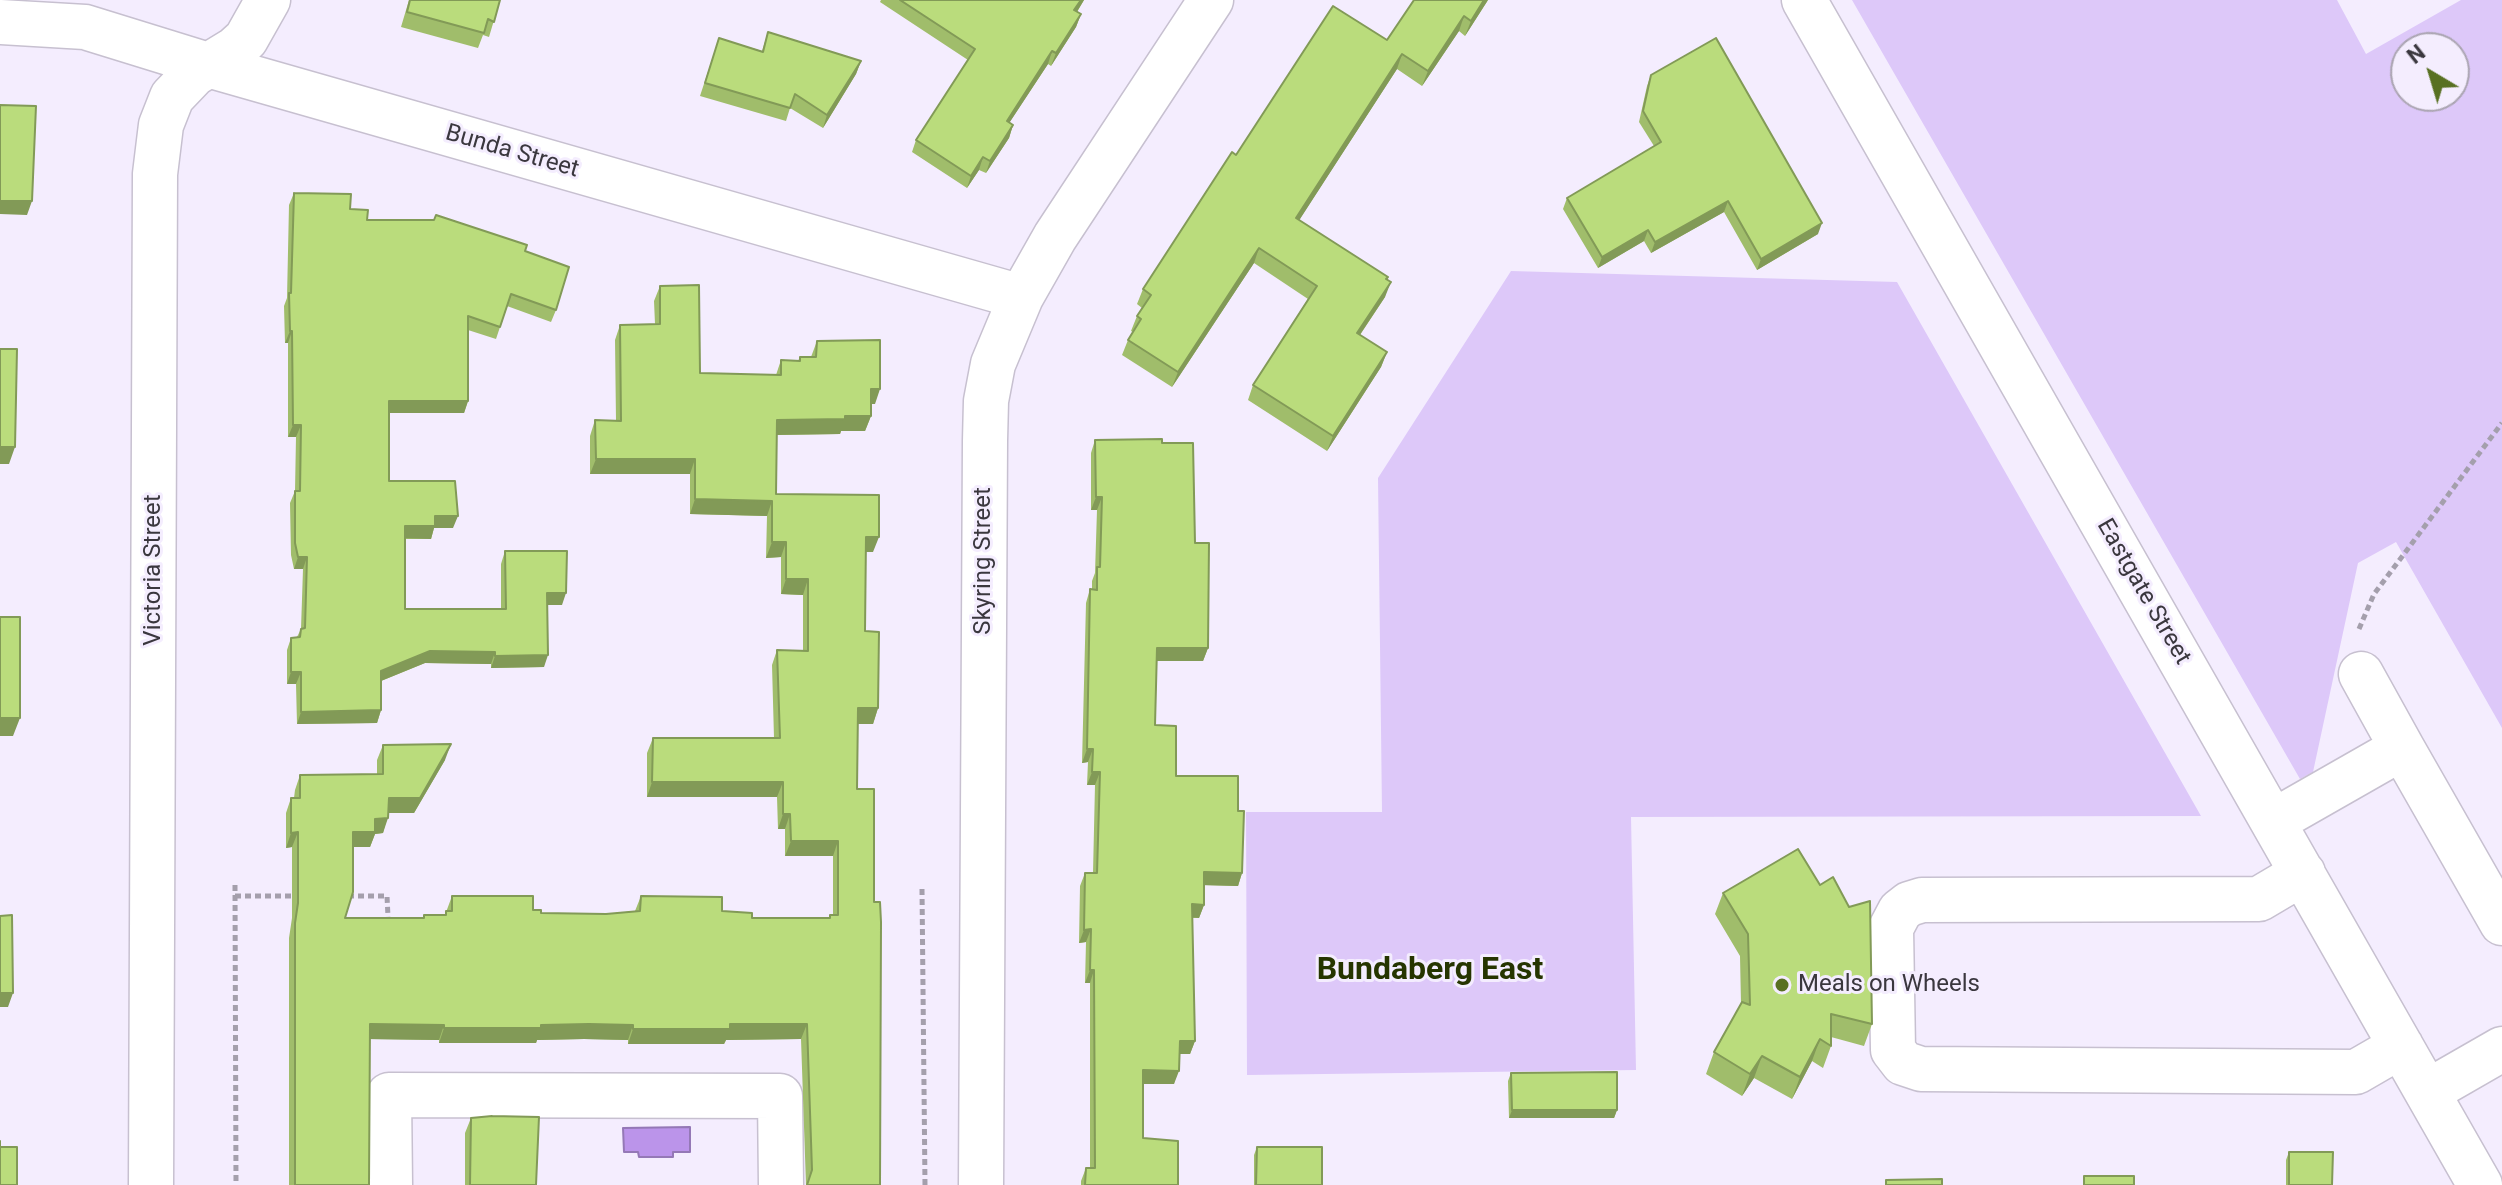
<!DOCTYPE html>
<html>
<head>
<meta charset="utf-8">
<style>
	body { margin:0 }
	#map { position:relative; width:2502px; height:1185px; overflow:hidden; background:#f4edfe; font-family:Roboto,sans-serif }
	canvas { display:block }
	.north { position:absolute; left:2390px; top:32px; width:80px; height:80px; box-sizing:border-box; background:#f4edfe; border:2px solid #aaa4b1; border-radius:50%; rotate:322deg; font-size:22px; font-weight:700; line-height:32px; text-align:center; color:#3a373e }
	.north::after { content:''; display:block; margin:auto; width:28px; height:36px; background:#587022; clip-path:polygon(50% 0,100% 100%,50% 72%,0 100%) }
</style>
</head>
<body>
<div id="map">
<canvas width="2502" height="1185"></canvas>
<div class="north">N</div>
</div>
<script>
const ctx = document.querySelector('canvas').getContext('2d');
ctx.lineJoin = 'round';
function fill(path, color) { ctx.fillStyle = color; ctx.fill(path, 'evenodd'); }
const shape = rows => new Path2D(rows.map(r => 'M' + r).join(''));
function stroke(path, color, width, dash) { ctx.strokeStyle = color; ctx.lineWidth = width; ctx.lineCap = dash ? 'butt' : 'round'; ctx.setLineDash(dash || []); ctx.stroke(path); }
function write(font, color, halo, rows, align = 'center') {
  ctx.font = font + ' Roboto,sans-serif'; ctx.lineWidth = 6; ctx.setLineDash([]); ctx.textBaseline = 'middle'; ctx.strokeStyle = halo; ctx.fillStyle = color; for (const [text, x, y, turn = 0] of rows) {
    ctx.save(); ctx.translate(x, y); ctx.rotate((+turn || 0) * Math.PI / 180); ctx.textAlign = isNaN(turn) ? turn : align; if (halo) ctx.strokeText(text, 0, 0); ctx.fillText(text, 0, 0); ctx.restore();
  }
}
const green = shape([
	[1852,0,2337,0,2366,54,2461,0,2502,0,2502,728,2396,542,2358,563,2313,772,2300,779],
	[2406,48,2454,48,2454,96,2406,96],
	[1511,271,1897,282,2201,816,1631,817,1636,1070,1247,1075,1246,812,1382,812,1378,478]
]);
const water = shape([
	[690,1127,690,1152,673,1152,673,1157,639,1157,638,1152,624,1152,623,1128,690,1127]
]);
const path = shape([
	[2359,629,2374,594,2502,423],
	[235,885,236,1185],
	[922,889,925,1185],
	[235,896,298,896],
	[348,896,387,896,388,917]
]);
const minor = shape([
	[1804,0,2480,1185],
	[0,22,85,27,208,65,1021,297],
	[2361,674,2402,748],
	[2274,821,2402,748,2502,923],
	[2303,873,2259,899,1922,900,1909,904,1900,911,1891,928,1893,1050,1903,1063,1921,1069,2356,1072,2401,1046],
	[2427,1092,2502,1049],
	[151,1185,155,174,161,125,172,97,194,74,235,49,246,39,268,0],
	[390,1185,389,1095,780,1096,781,1185],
	[981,1185,985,441,986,401,993,364,1021,297,1055,237,1211,0]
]);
const wall = shape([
	[409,0,500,0,489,37,483,35,478,48,401,27],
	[881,0,1084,0,1077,12,1081,14,1076,27,1051,66,1048,64,1009,123,1013,125,1009,138,986,173,979,170,967,188,912,152,916,140,968,60,880,2],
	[1488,0,1465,36,1459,31,1422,86,1397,69,1299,220,1388,277,1385,297,1360,335,1387,352,1381,367,1327,451,1248,400,1253,385,1308,299,1254,263,1172,387,1122,355,1128,340,1133,332,1131,331,1137,316,1142,308,1137,304,1143,289,1236,155,1387,40],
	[768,32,861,61,856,74,823,128,790,108,786,121,700,96,719,38,762,51],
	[1651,75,1818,234,1757,270,1724,212,1651,253,1644,241,1598,268,1563,209,1567,198,1654,146,1639,122,1647,86],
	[294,193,350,209,367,220,525,251,556,310,551,322,507,306,496,339,468,330,468,401,464,413,389,413,389,481,453,528,434,528,431,539,405,539,405,609,501,609,501,564,505,551,562,605,547,605,544,667,491,668,491,664,425,663,381,681,381,710,377,723,297,724,296,684,287,684,287,650,291,638,297,637,301,629,303,569,294,569,291,555,290,503,295,491,296,437,288,437,288,343,285,343,284,306,287,298,289,205],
	[660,286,700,373,776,375,781,360,798,361,800,357,811,357,817,341,875,404,871,404,871,416,865,431,841,431,840,434,777,435,776,494,873,552,866,552,865,631,878,708,873,724,858,724,857,789,874,902,880,1185,806,1185,801,1039,726,1040,724,1044,628,1044,628,1040,584,1039,537,1040,536,1043,439,1043,439,1040,370,1039,369,1185,289,1185,289,938,292,918,292,847,286,848,286,813,291,798,294,798,295,790,300,775,377,774,377,760,383,745,445,760,414,813,388,813,383,833,375,834,370,847,353,847,345,918,423,918,424,915,445,915,452,896,533,910,541,913,606,914,635,911,641,896,722,911,752,918,829,918,830,915,833,915,833,856,785,856,785,829,778,829,777,797,647,797,647,753,653,738,774,738,772,665,777,650,803,650,803,595,781,594,781,557,766,558,767,516,690,514,690,474,590,474,590,436,595,420,616,421,615,340,620,325,655,324,654,301],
	[1095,440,1162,443,1195,543,1208,648,1203,661,1157,661,1155,725,1176,776,1238,811,1242,873,1238,886,1204,885,1204,905,1199,918,1192,918,1195,1041,1190,1054,1179,1054,1174,1084,1143,1084,1143,1138,1178,1185,1081,1185,1081,1181,1086,1168,1090,1168,1090,983,1085,983,1086,942,1079,943,1080,886,1085,873,1093,873,1095,785,1087,785,1088,762,1082,763,1086,603,1090,589,1092,589,1092,581,1095,573,1097,510,1091,510,1091,453],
	[1723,893,1872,1024,1864,1046,1831,1037,1831,1046,1823,1068,1812,1061,1792,1099,1754,1078,1742,1096,1706,1074,1714,1052,1741,1004,1740,956,1715,914],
	[1511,1073,1617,1110,1614,1118,1509,1118,1508,1081],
	[471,1118,536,1185,465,1185,465,1133],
	[1257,1147,1322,1185,1254,1185,1254,1155],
	[2289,1152,2332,1185,2286,1185,2286,1160]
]);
const shadedWall = shape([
	[1081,0,1084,0,1070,23,1074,10],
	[1484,0,1488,0,1465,36,1471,21],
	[1081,14,1076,27,1051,66,1056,53],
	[1464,16,1459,31,1422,86,1428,71],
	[1052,51,1048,64,1002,134,1007,121],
	[1402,54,1397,69,1291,233,1296,218],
	[861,61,856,74,823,128,827,115],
	[1013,125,1009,138,986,173,990,161],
	[983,157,979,170,967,188,971,176],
	[0,201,32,201,27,215,0,214],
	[1728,201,1724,212,1651,253,1655,242],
	[1822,223,1818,234,1757,270,1761,259],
	[1648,230,1644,241,1598,268,1602,257],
	[1259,248,1254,263,1172,387,1178,372],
	[1391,282,1385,297,1351,348,1357,333],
	[290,331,292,331,288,343,285,343],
	[1387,352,1381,367,1327,451,1333,436],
	[871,389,880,389,875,404,865,404],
	[389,401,468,401,464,413,384,413],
	[845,416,871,416,865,431,841,431,840,434,772,435,777,420],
	[293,425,301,425,296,437,288,437],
	[0,447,15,447,9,464,0,464],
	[596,459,695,459,690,474,590,474],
	[1096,497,1102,497,1097,510,1091,510],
	[695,499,772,501,767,516,690,514],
	[435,516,458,516,453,528,434,528,431,539,400,538,405,526],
	[866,537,879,537,873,552,860,552],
	[772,542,786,542,781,557,766,558],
	[298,557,307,557,303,569,294,569],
	[786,579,808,579,803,595,781,594],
	[547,593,566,593,562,605,543,605],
	[1157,648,1208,648,1203,661,1152,661],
	[430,651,495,652,491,664,425,663,376,683,381,671],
	[548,655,544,667,491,668,495,656],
	[291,672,301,672,296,684,287,684],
	[858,708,878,708,873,724,852,724],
	[381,710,377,723,297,724,301,712],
	[0,718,20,718,13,736,0,736],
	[451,744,445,760,414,813,383,813,389,798],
	[1087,749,1093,749,1088,762,1082,763],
	[1092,772,1100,772,1095,785,1087,785],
	[652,782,783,782,777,797,647,797],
	[783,814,790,814,785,829,778,829],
	[388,818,383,833,375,834,370,847,348,847,353,832,375,819],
	[298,832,292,847,286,848,291,833],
	[791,841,838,841,833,856,785,856],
	[1204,872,1242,873,1238,886,1199,885],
	[1192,904,1204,905,1199,918,1187,917],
	[1091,929,1086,942,1079,943,1084,930],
	[1090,970,1094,970,1090,983,1085,983],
	[0,993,13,993,8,1007,0,1007],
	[370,1024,444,1025,439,1040,364,1039],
	[589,1024,633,1025,628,1040,584,1039,537,1040,536,1043,439,1043,444,1028],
	[730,1024,807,1024,801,1039,726,1040,724,1044,628,1044,633,1029],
	[1820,1039,1812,1061,1792,1099,1800,1077],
	[1180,1041,1195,1041,1190,1054,1175,1054],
	[1762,1056,1754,1078,1742,1096,1750,1074],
	[1143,1070,1179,1071,1174,1084,1138,1084],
	[1512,1110,1617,1110,1614,1118,1509,1118]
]);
const building = shape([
	[410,0,500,0,494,22,488,19,484,33,407,12,410,0],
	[900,0,1081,0,1074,10,1081,14,1056,53,1052,51,1007,121,1013,125,990,161,983,157,971,176,916,140,975,49,900,0],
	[1414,0,1484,0,1471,21,1464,16,1428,71,1402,54,1296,218,1388,277,1386,279,1391,282,1357,333,1387,352,1333,436,1253,385,1317,286,1259,248,1178,372,1128,340,1141,319,1137,316,1151,295,1143,289,1232,152,1236,155,1333,6,1387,40,1414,0],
	[768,32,861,61,827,115,795,94,790,108,705,83,719,38,763,52,768,32],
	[1716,38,1822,223,1761,259,1728,201,1655,242,1648,230,1602,257,1567,198,1661,142,1643,111,1651,75,1716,38],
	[0,105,36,106,32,201,0,201,0,105],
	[294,193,351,194,350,209,368,210,367,220,434,220,436,215,527,245,525,251,569,267,556,310,511,294,500,327,468,316,468,401,389,401,389,481,455,481,458,516,435,516,435,526,405,526,405,609,506,609,505,551,567,551,566,593,547,593,548,655,495,656,495,652,430,651,381,671,381,710,301,712,301,672,291,672,291,638,300,637,301,629,305,628,307,557,298,557,295,543,295,491,300,491,301,425,293,425,292,331,290,331,289,293,291,293,294,193],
	[699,285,700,373,781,375,781,360,800,361,800,357,816,357,817,341,880,340,880,389,871,389,871,416,845,416,845,419,777,420,776,494,879,495,879,537,866,537,865,631,879,632,878,708,858,708,857,789,874,789,874,902,880,902,881,922,880,1185,807,1185,812,1170,807,1024,730,1024,730,1029,633,1029,633,1025,589,1024,541,1025,541,1028,444,1028,444,1025,370,1024,369,1185,295,1185,295,923,298,903,298,832,291,833,291,798,300,798,300,775,383,774,383,745,451,744,420,798,389,798,388,818,375,819,375,832,353,832,353,892,345,918,424,918,424,915,446,915,446,911,452,911,452,896,533,896,533,910,541,910,541,913,606,914,640,911,641,896,722,897,722,911,752,913,752,918,830,918,830,915,838,915,838,841,791,841,790,814,783,814,783,782,652,782,653,738,780,738,777,650,808,651,808,579,786,579,786,542,772,542,772,501,695,499,695,459,596,459,595,420,621,421,620,325,660,324,660,286,699,285],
	[0,349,17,349,15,447,0,447,0,349],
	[1162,439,1162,443,1193,443,1195,543,1209,543,1208,648,1157,648,1155,725,1176,726,1176,776,1238,776,1238,811,1244,811,1242,873,1204,872,1204,905,1192,904,1195,1041,1180,1041,1179,1071,1143,1070,1143,1138,1178,1141,1178,1185,1085,1185,1086,1168,1095,1168,1094,970,1090,970,1091,929,1084,930,1085,873,1097,873,1100,772,1092,772,1093,749,1087,749,1090,589,1097,590,1097,567,1100,567,1102,497,1096,497,1095,440,1162,439],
	[0,617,20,617,20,718,0,718,0,617],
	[1798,849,1820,885,1833,877,1849,907,1870,901,1872,1024,1831,1014,1831,1046,1820,1039,1800,1077,1762,1056,1750,1074,1714,1052,1742,1002,1750,1005,1748,934,1723,893,1798,849],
	[12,915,13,993,0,993,0,916,12,915],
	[1617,1072,1617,1110,1512,1110,1511,1073,1617,1072],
	[492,1116,539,1117,536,1185,470,1185,471,1118,492,1116],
	[0,1141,0,1147,17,1147,17,1185,0,1185,0,1141],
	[1257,1147,1322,1147,1322,1185,1256,1185,1257,1147],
	[2289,1152,2333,1152,2332,1185,2289,1185,2289,1152],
	[2084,1176,2134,1176,2134,1185,2084,1185,2084,1176],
	[1942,1179,1942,1185,1886,1185,1886,1180,1942,1179]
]);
const markers = [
	[1782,985,8,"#587022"]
];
const streetNames = [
	["Bunda Street",512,152,16],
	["Skyring Street",984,561,-90],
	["Victoria Street",154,570,-90],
	["Eastgate Street",2143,592,60]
];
const poiNames = [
	["Meals on Wheels",1798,985]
];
const districtNames = [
	["Bundaberg East",1430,971]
];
fill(green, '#ddc8f9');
fill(water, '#bb94ea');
stroke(water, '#9478b6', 2);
stroke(minor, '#c7c0d0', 47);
stroke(path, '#a49fac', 5, [6, 4]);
stroke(minor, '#fff', 44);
fill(wall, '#a0bd6b');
fill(shadedWall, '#829a57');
fill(building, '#badc7c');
stroke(building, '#829a57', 2);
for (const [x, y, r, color] of markers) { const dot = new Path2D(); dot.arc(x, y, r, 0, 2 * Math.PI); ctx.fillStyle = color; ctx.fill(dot); stroke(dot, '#f4edfe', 3); }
write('24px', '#3a373e', '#f4edfe', streetNames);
write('24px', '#3a373e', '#f4edfe', poiNames, 'left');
write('bold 32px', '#263500', '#f4edfe', districtNames);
</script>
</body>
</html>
